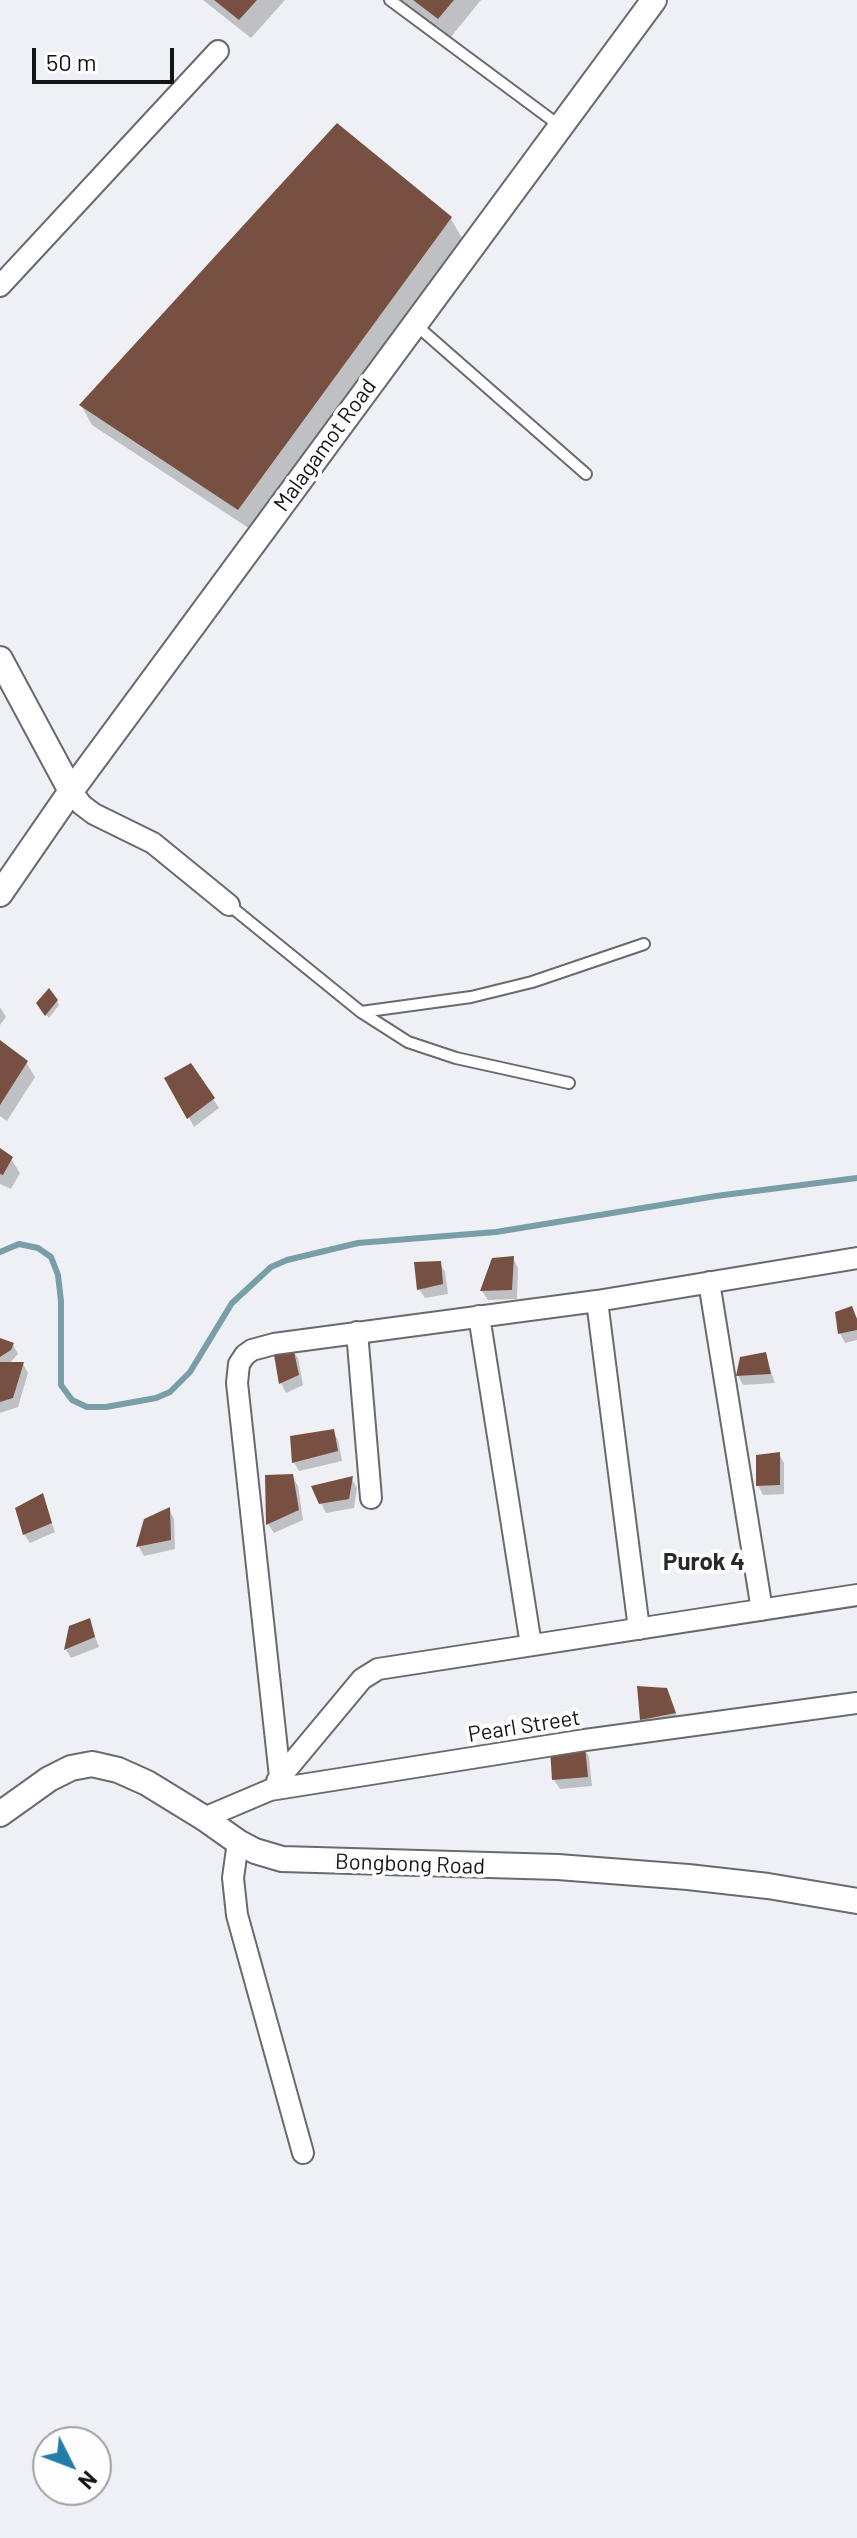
<!DOCTYPE html>
<html>
<head>
<meta charset="utf-8">
<style>
	body { margin:0 }
	#map { position:relative; width:857px; height:2538px; overflow:hidden; background:#eef0f5; font-family:Barlow,sans-serif }
	canvas { display:block }
	.north { position:absolute; left:32px; top:2426px; width:80px; height:80px; box-sizing:border-box; background:#fdfdfe; border:2px solid #9fa0a1; border-radius:50%; rotate:132deg; font-size:22px; font-weight:700; line-height:32px; text-align:center; color:#131415 }
	.north::after { content:''; display:block; margin:auto; width:28px; height:36px; background:#237dab; clip-path:polygon(50% 0,100% 100%,50% 72%,0 100%) }
	.scale { position:absolute; left:32px; top:48px; width:142px; height:36px; box-sizing:border-box; border:4px solid #131415; border-top:0; padding-left:10px; font-size:24px; line-height:28px; white-space:nowrap; color:#131415; -webkit-text-stroke:6px #fdfdfe; paint-order:stroke }
</style>
</head>
<body>
<div id="map">
<canvas width="857" height="2538"></canvas>
<div class="north">N</div>
<div class="scale">50 m</div>
</div>
<script>
const ctx = document.querySelector('canvas').getContext('2d');
ctx.lineJoin = 'round';
function fill(path, color) { ctx.fillStyle = color; ctx.fill(path, 'evenodd'); }
const shape = rows => new Path2D(rows.map(r => 'M' + r).join(''));
function stroke(path, color, width, dash) { ctx.strokeStyle = color; ctx.lineWidth = width; ctx.lineCap = dash ? 'butt' : 'round'; ctx.setLineDash(dash || []); ctx.stroke(path); }
function write(font, color, halo, rows, align = 'center') {
  ctx.font = font + ' Barlow,sans-serif'; ctx.lineWidth = 8; ctx.setLineDash([]); ctx.textBaseline = 'middle'; ctx.strokeStyle = halo; ctx.fillStyle = color; for (const [text, x, y, turn = 0] of rows) {
    ctx.save(); ctx.translate(x, y); ctx.rotate((+turn || 0) * Math.PI / 180); ctx.textAlign = isNaN(turn) ? turn : align; if (halo) ctx.strokeText(text, 0, 0); ctx.fillText(text, 0, 0); ctx.restore();
  }
}
const shadow = shape([
	[203,0,285,0,251,38],
	[401,0,481,0,450,38],
	[338,126,451,219,462,238,250,529,92,425,81,405],
	[57,1001,59,1005,49,1018,41,1008],
	[0,1007,6,1017,0,1025],
	[0,1042,26,1062,35,1077,7,1121,0,1116],
	[167,1078,213,1099,219,1108,194,1127],
	[0,1151,11,1159,20,1173,11,1189,0,1184],
	[513,1258,518,1268,517,1299,488,1300,482,1291],
	[440,1263,445,1272,448,1294,425,1298,419,1289],
	[851,1308,857,1319,857,1340,845,1343,840,1333],
	[0,1341,13,1345,18,1354,9,1364,23,1364,28,1373,18,1407,0,1413],
	[292,1349,298,1358,303,1385,286,1393,281,1383,276,1356],
	[765,1355,775,1383,743,1385,738,1375],
	[333,1431,338,1440,342,1461,299,1471,294,1462],
	[779,1454,784,1463,784,1494,763,1495,758,1485],
	[292,1476,298,1486,303,1520,274,1533,268,1524,267,1477],
	[352,1479,357,1488,354,1508,326,1513,321,1503],
	[42,1496,55,1532,30,1543,24,1534],
	[169,1510,174,1519,175,1549,144,1556,139,1547,146,1521],
	[89,1620,99,1647,71,1658,66,1650,70,1628],
	[666,1690,680,1723,647,1729,642,1719],
	[584,1748,589,1757,592,1786,560,1789,554,1780]
]);
const stream = shape([
	[0,1252,19,1244,38,1248,51,1257,58,1275,61,1301,61,1385,72,1400,87,1407,106,1407,156,1398,170,1392,190,1372,232,1303,271,1267,287,1260,358,1243,496,1232,716,1196,857,1178]
]);
const building = shape([
	[214,0,257,0,239,20],
	[413,0,454,0,438,19],
	[337,123,452,217,238,510,79,405],
	[49,988,58,1000,45,1016,36,1003],
	[0,1040,28,1061,0,1105],
	[191,1063,215,1098,187,1119,164,1078],
	[0,1148,13,1157,3,1175,0,1174],
	[514,1256,512,1290,480,1291,492,1258],
	[441,1261,443,1284,417,1290,414,1262],
	[852,1306,857,1319,857,1330,838,1334,835,1312],
	[0,1338,14,1343,11,1350,0,1357],
	[293,1347,299,1375,279,1384,274,1355],
	[766,1352,771,1374,736,1376,740,1357],
	[0,1362,24,1362,13,1398,0,1402],
	[334,1429,338,1451,292,1463,290,1436],
	[780,1452,780,1485,756,1486,756,1455],
	[293,1474,299,1510,266,1525,265,1475],
	[353,1476,349,1499,319,1504,311,1486],
	[43,1493,52,1523,23,1535,15,1508],
	[170,1507,171,1540,136,1547,144,1519],
	[90,1618,95,1637,64,1650,69,1626],
	[637,1686,667,1688,676,1713,640,1720],
	[585,1746,588,1777,552,1780,550,1749]
]);
const service = shape([
	[390,0,560,126],
	[416,325,586,474],
	[229,905,361,1012,408,1042,456,1058,569,1083],
	[361,1012,471,997,532,982,644,944]
]);
const minor = shape([
	[0,286,218,51],
	[71,791,82,805,94,814,153,843,229,905],
	[709,1282,762,1610],
	[597,1301,639,1629],
	[479,1316,531,1645],
	[357,1332,371,1498],
	[280,1777,237,1383,239,1364,245,1355,252,1350,274,1344,597,1301,857,1258],
	[277,1781,362,1679,378,1669,857,1595],
	[204,1818,270,1790,585,1740,857,1703],
	[238,1842,233,1878,237,1915,303,2153]
]);
const tertiary = shape([
	[0,659,71,791],
	[0,894,71,791,654,0],
	[0,1814,49,1779,71,1768,92,1764,118,1770,147,1783,204,1818,238,1842,255,1851,282,1859,558,1867,688,1877,768,1886,857,1901]
]);
const streetNames = [
	["Malagamot Road",325,445,-54],
	["Pearl Street",524,1726,-9],
	["Bongbong Road",410,1864,2]
];
const neighbourhoodNames = [
	["Purok 4",704,1562]
];
fill(shadow, '#0003');
stroke(stream, '#789ea8', 6);
fill(building, '#785041');
stroke(service, '#686a6e', 14);
stroke(minor, '#686a6e', 24);
stroke(tertiary, '#686a6e', 28);
stroke(service, '#fff', 10);
stroke(minor, '#fff', 20);
stroke(tertiary, '#fff', 24);
write('22px', '#131415', '#fdfdfe', streetNames);
write('bold 24px', '#27292d', '#fdfdfe', neighbourhoodNames);
</script>
</body>
</html>
